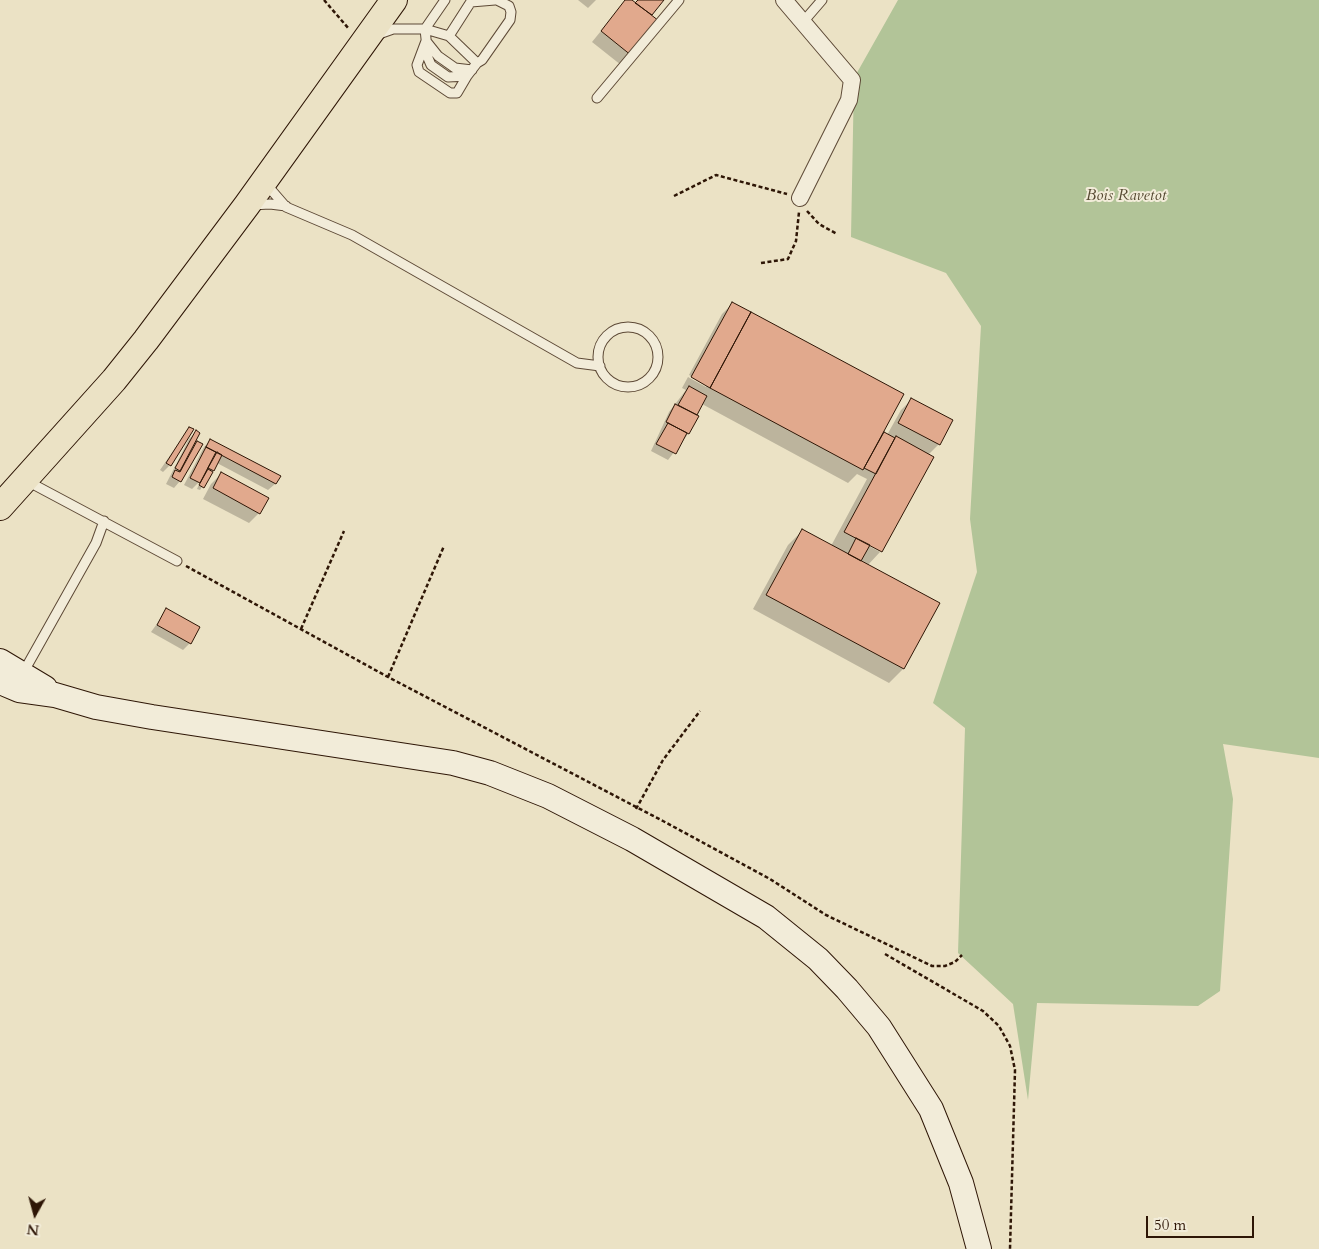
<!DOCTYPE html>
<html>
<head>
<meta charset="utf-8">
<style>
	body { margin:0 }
	#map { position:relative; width:1319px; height:1249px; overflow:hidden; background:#ebe2c5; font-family:Cardo,serif }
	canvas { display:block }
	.north { position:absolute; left:10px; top:1189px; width:50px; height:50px; -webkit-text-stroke:4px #f2ecd9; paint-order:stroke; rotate:187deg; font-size:14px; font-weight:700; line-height:20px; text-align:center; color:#2e1606 }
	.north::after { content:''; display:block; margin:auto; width:18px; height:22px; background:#2e1606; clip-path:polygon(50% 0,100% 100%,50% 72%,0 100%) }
	.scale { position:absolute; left:1146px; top:1216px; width:108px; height:22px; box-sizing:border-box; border:2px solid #2e1606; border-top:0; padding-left:6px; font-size:15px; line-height:18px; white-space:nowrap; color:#2e1606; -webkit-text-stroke:4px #f2ecd9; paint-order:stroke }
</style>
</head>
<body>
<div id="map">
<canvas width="1319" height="1249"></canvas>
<div class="north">N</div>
<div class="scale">50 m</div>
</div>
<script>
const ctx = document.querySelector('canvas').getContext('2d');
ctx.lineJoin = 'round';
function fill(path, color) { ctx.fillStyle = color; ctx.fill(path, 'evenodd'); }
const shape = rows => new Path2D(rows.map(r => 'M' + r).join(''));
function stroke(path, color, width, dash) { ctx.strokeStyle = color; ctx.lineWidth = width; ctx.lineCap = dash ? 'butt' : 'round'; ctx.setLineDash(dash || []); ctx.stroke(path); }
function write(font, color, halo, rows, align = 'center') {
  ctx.font = font + ' Cardo,serif'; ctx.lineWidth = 4; ctx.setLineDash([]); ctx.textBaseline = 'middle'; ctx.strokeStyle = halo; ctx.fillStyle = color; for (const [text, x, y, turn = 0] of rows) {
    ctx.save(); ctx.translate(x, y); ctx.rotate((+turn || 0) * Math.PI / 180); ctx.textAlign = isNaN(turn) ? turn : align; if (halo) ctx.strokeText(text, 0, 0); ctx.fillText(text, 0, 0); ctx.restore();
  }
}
const green = shape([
	[898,0,1319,0,1319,758,1223,744,1233,799,1220,991,1198,1006,1037,1003,1028,1100,1013,1004,958,953,965,728,933,703,977,572,970,519,981,326,946,273,851,237,854,78]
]);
const shadow = shape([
	[578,0,596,0,588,8],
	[626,0,634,4,637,0,662,0,650,15,657,21,621,65,592,42],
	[732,304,880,437,884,434,887,435,901,410,911,400,951,421,939,444,928,455,869,543,869,546,880,552,867,566,938,604,903,669,889,683,753,609,788,545,802,531,831,546,867,479,857,474,848,483,702,404,688,434,668,460,651,451,669,412,686,390,682,388,688,377,706,387,706,384,689,375,722,314],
	[189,428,170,465,163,472,160,470],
	[196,432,195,441,201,445,180,481,174,488,166,484,189,439],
	[211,440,279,476,275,484,268,490,217,463,200,490,197,489,201,480,192,489,184,485,204,447],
	[221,474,259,513,249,523,203,499,211,484],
	[167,610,190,643,183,650,151,632]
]);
const building = shape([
	[625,0,632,0,659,21,632,56,601,31,625,0],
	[638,0,664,0,652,15,635,3,638,0],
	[732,302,751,312,710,388,691,377,732,302],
	[751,312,904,394,863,470,710,388,751,312],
	[689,386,707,396,697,415,678,405,689,386],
	[911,398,953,420,940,445,898,423,911,398],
	[675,404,699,416,689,434,666,422,675,404],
	[668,423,687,433,676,454,656,444,668,423],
	[189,427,194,429,171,466,166,463,189,427],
	[196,430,200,433,180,471,175,468,196,430],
	[884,432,895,438,876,474,864,468,884,432],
	[896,436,934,457,882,552,844,532,896,436],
	[210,439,281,476,276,484,206,447,210,439],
	[197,441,203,444,181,482,172,477,175,470,180,472,197,441],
	[206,447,216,452,200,483,190,478,206,447],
	[217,452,222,455,214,471,208,468,217,452],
	[208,469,213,472,204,488,199,485,208,469],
	[221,472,269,498,260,514,213,488,221,472],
	[802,529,940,603,904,669,766,595,802,529],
	[856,538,870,545,861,561,848,554,856,538],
	[166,608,200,627,191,644,157,625,166,608]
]);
const path = shape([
	[324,0,349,29],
	[674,196,716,175,787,194],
	[807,211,819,224,837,234],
	[761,263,788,259,796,241,799,212],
	[186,566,388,677,663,821,770,879,826,915,932,966,945,966,955,962,962,955],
	[301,629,344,531],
	[388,677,444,546],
	[636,809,663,760,700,711],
	[885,954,983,1011,999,1026,1010,1046,1015,1070,1010,1249]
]);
const lane = shape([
	[472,0,449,36,425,29,428,58,431,65,448,77,467,76,477,63,482,60,510,20,511,12,509,6,497,0],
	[471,2,495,0],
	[803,22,822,0],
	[379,34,393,29,425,29,445,0],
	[449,36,477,63],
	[467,76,457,93,450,93,419,72,417,65,426,41,438,56,455,68,472,70],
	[597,98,679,0],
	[266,184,286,207,352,235,577,363,600,366],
	[252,205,270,204,286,206],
	'598 357a30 30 0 1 1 60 0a30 30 0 1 1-60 0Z',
	[27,481,177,561],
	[23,673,96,543,104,521]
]);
const street = shape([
	[784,0,852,80,849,100,800,198]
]);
const secondary = shape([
	[0,661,45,688],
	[0,682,19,690,55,695,96,707,152,717,453,763,490,773,548,796,632,839,766,917,818,959,847,989,879,1027,931,1109,961,1183,979,1249]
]);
const primary = shape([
	[0,507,114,380,146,340,247,205,394,0]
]);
const parkNames = [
	["Bois Ravetot",1126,196]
];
fill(green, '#b2c498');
fill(shadow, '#0003');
fill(building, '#e1a98d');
stroke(building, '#2e1606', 1);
stroke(lane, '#5d4936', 11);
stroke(street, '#5d4936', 18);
stroke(secondary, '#2e1606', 26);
stroke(primary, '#2e1606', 28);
stroke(path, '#2e1606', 2.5, [4, 2.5]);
stroke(lane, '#f2ecd9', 9);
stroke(street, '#f2ecd9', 16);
stroke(secondary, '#f2ecd9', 24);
stroke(primary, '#ebe2c5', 26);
write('italic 16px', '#564a32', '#f2ecd9', parkNames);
</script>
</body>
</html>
